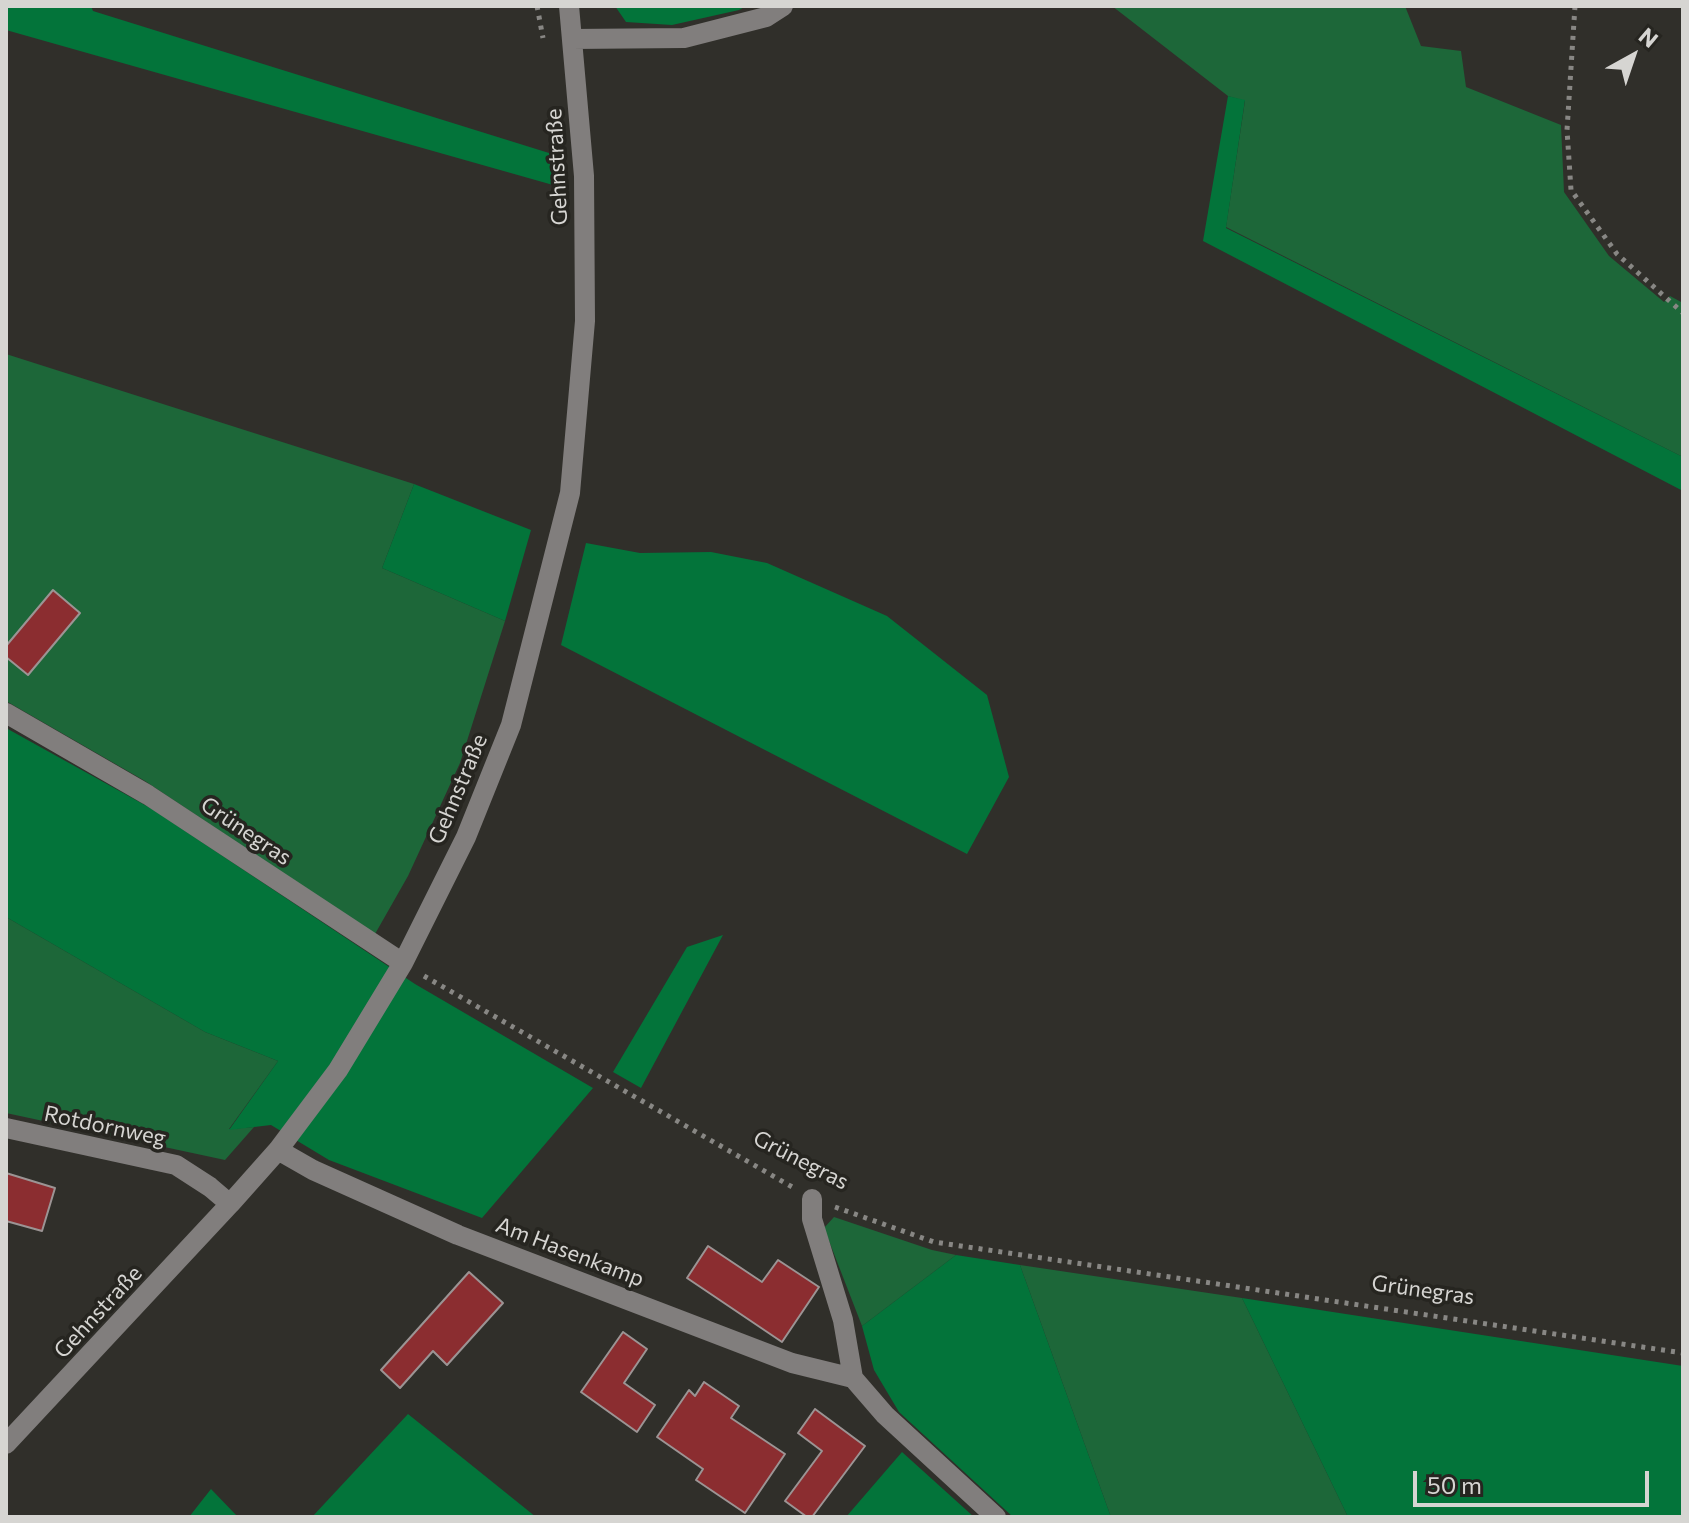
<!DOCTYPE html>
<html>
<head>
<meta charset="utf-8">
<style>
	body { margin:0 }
	#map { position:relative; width:1689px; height:1523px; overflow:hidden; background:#302f2a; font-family:Commissioner,sans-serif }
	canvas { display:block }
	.frame { position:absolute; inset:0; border:8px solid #d6d5d2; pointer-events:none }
	.north { position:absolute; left:1593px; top:16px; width:80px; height:80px; -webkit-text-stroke:6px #262520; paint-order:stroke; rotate:40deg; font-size:22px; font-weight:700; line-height:32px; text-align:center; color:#d6d5d2 }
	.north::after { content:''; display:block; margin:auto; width:28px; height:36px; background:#d6d5d2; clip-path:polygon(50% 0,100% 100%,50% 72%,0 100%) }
	.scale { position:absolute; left:1413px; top:1471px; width:236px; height:36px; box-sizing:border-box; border:4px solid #d6d5d2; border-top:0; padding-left:10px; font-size:24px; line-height:28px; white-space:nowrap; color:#d6d5d2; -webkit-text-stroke:6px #262520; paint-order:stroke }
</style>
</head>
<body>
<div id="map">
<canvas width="1689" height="1523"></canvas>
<div class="frame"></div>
<div class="north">N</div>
<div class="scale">50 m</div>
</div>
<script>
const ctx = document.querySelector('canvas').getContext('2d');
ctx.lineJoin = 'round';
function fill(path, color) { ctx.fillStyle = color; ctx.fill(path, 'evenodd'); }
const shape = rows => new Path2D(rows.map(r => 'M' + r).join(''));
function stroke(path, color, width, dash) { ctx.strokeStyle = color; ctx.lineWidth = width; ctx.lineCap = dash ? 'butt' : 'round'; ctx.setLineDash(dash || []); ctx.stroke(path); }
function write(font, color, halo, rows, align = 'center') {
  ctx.font = font + ' Commissioner,sans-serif'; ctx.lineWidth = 7; ctx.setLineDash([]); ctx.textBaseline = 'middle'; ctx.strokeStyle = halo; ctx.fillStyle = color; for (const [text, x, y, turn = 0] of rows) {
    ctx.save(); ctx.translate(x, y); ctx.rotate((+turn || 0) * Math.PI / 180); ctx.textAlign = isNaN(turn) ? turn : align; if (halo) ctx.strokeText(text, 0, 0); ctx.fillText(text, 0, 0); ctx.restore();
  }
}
const green = shape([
	[1112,6,1405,6,1421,46,1461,51,1466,87,1561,125,1564,192,1609,256,1664,302,1670,296,1683,303,1683,457,1226,227,1245,101,1228,96],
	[6,354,414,484,382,568,505,621,460,763,408,876,375,934,145,781,6,701],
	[6,917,205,1032,278,1061,229,1129,254,1127,225,1160,6,1113],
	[834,1217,932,1250,956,1255,862,1326,824,1228],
	[1020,1265,1242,1298,1348,1517,1111,1517]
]);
const forest = shape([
	[6,6,91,6,93,11,549,153,553,185,6,30],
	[615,6,746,6,739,10,672,25,626,22],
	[1228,96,1245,100,1226,228,1683,457,1683,491,1203,241],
	[414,484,531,530,505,621,382,568],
	[586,543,640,553,711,552,767,563,887,616,987,695,1009,777,967,854,561,645],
	[6,728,152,809,415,984,593,1088,482,1218,329,1160,271,1125,229,1130,278,1061,205,1032,6,917],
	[723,935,641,1088,613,1072,687,947],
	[956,1255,1020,1265,1111,1517,1013,1517,899,1412,874,1370,862,1326],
	[1242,1298,1683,1366,1683,1517,1348,1517],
	[408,1414,536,1517,312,1517],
	[902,1452,974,1517,846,1517],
	[211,1489,238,1517,189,1517]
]);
const building = shape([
	[53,590,80,613,28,675,6,657,6,646,53,590],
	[6,1173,55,1188,42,1231,6,1221,6,1173],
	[708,1246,762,1282,778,1260,819,1287,782,1342,687,1278,708,1246],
	[469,1272,503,1303,447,1365,433,1351,400,1388,381,1370,469,1272],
	[623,1332,647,1349,624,1383,655,1405,637,1432,581,1392,623,1332],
	[704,1382,739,1406,731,1418,785,1454,745,1513,696,1480,703,1469,657,1437,689,1390,695,1396,704,1382],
	[815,1409,865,1446,812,1517,807,1517,785,1501,822,1451,798,1433,815,1409]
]);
const path = shape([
	[537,6,543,38],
	[1575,6,1567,130,1571,190,1617,254,1683,313],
	[424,976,794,1188],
	[835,1207,934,1242,1683,1353]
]);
const minor = shape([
	[572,39,684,38,766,17,783,6],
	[6,713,148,795,403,963],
	[6,1128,176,1165,210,1187,230,1204],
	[278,1150,313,1170,458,1235,792,1363,853,1378,843,1320,812,1219,812,1199],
	[853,1378,885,1415,996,1517],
	[6,1444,230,1204,278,1150,338,1070,403,963,466,837,511,725,570,493,585,321,584,176,569,6]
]);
const streetNames = [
	["Gehnstraße",557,167,-93],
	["Gehnstraße",458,789,-67],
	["Grünegras",246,831,34],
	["Rotdornweg",105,1126,12],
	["Grünegras",801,1160,27],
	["Am Hasenkamp",570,1252,21],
	["Grünegras",1423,1290,8],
	["Gehnstraße",98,1312,-47]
];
fill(green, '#1d6739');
fill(forest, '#03743a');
fill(building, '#8b2d30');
stroke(building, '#9c9494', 2);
stroke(path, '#888784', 5, [4, 6]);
stroke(minor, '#817e7d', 20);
write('22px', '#d6d5d2', '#262520', streetNames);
</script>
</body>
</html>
